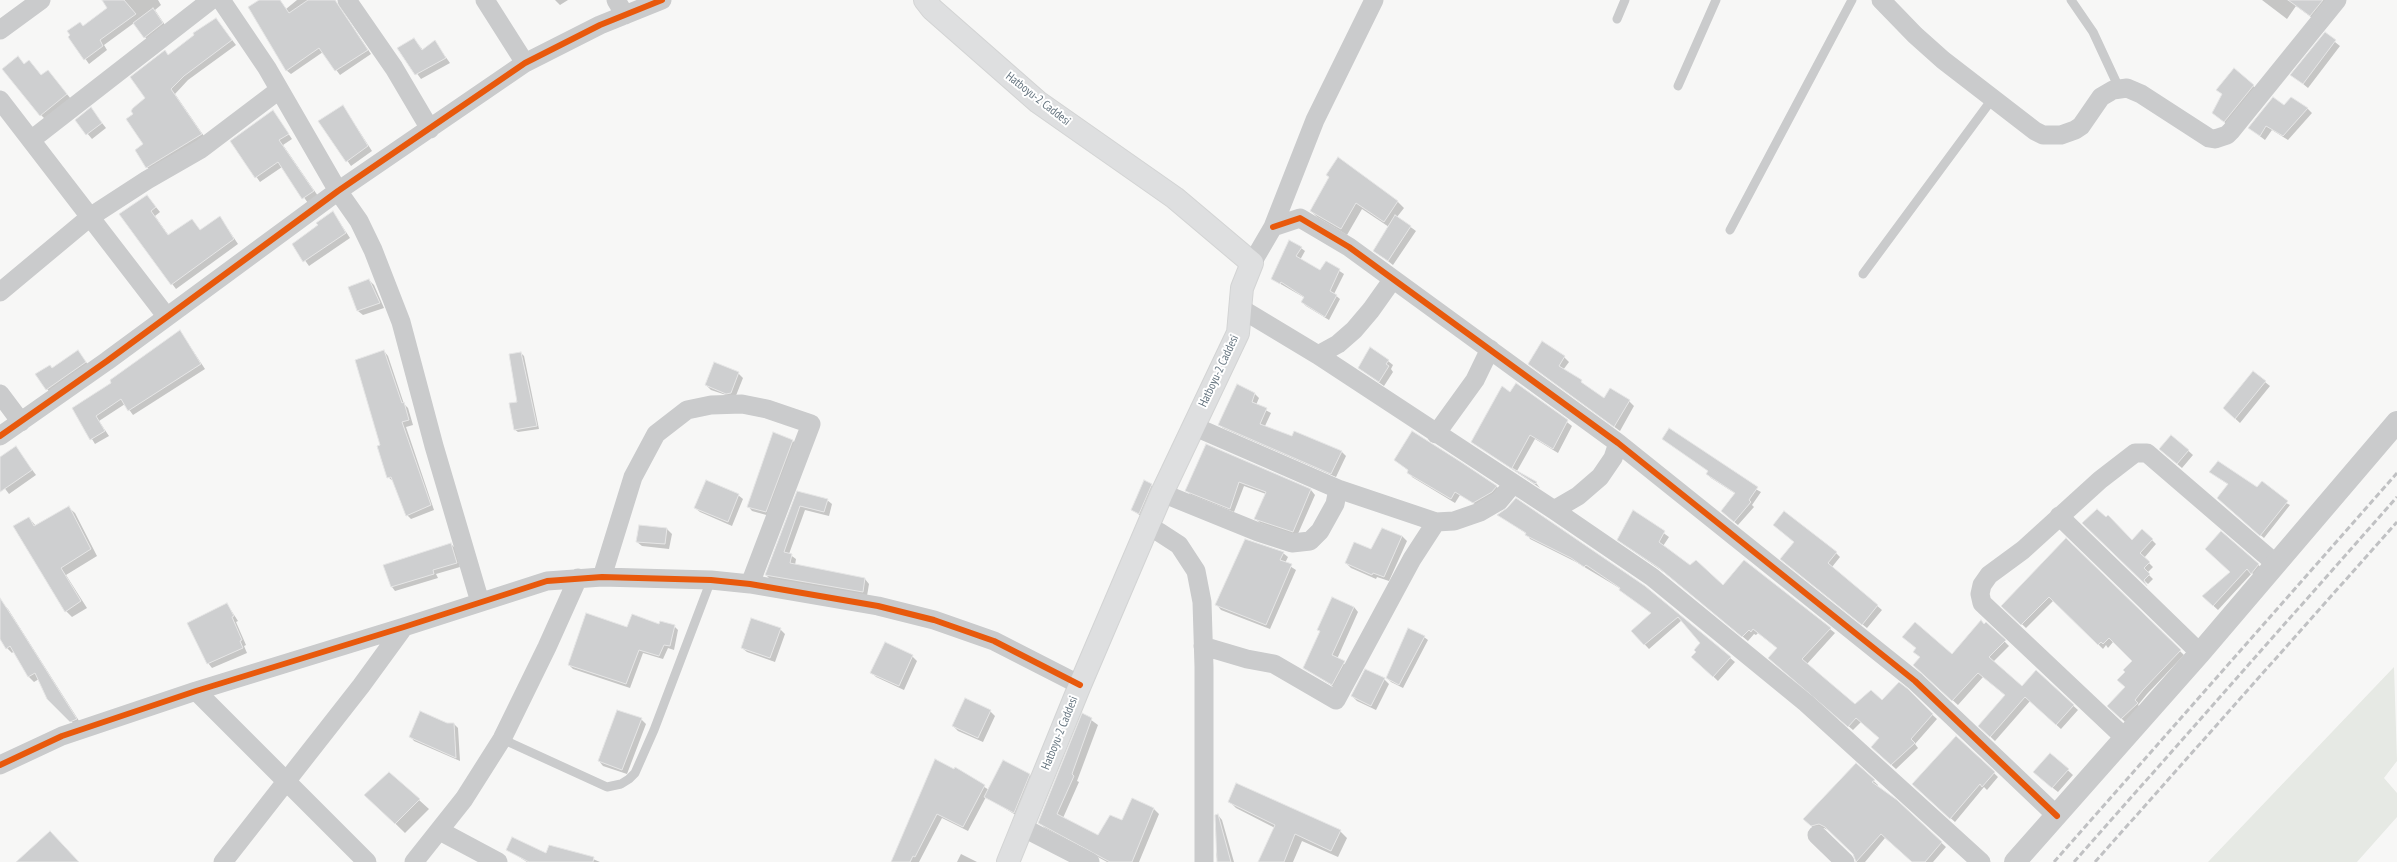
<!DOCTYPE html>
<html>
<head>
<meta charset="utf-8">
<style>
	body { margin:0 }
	canvas { display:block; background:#f7f7f6 }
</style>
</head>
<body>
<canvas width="2397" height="862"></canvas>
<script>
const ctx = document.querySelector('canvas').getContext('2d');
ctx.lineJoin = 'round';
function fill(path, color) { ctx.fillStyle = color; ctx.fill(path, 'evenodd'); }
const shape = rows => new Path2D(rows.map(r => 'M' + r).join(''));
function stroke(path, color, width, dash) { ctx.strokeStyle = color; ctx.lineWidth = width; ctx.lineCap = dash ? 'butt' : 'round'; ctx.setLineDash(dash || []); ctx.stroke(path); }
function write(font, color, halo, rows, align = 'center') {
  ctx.font = font + ' "PT Sans Narrow",sans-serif'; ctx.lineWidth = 4; ctx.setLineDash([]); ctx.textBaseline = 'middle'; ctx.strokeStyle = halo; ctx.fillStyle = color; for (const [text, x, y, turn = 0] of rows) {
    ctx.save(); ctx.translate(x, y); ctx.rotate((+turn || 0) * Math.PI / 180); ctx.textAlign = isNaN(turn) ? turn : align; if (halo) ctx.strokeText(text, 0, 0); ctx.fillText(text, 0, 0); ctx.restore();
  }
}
const green = shape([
	[2394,667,2397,761,2384,778,2397,793,2397,817,2357,862,2208,862]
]);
const shadow = shape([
	[103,0,158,0,161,5,155,10,167,28,149,42,134,23,104,45,107,50,89,64,70,37,109,8],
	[260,0,280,0,286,9,297,0,335,0,371,54,340,75,323,52,291,74,286,70],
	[555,0,568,0,560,5],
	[2262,0,2330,0,2315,20,2296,6,2287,19],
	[216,19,236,45,188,80,175,94,206,139,151,171,147,167,145,145,134,114,147,98,165,52,169,56],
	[2325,34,2340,46,2308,88,2292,75],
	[414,39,423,50,435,42,450,63,421,79,399,49],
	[25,65,42,76,48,71,71,99,46,120,41,115],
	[2253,86,2258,90,2229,126,2218,117],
	[343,106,372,151,351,166,320,121],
	[2284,106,2307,108,2312,113,2288,140,2272,130,2265,140,2249,128],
	[91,109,106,128,92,139,76,120],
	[273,111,292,139,283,145,318,196,308,203,282,167,260,182,231,141],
	[1330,178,1397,201,1404,208,1397,217,1416,231,1393,265,1375,251,1389,227,1362,209,1347,235,1317,217,1311,211],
	[147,196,160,212,155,216,169,236,192,220,200,230,220,217,238,244,176,289,120,214],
	[333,212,350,238,309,266,294,245],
	[1301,248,1305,251,1300,260,1320,272,1326,262,1344,274,1334,294,1340,299,1329,320,1306,306,1302,302,1305,298,1272,279],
	[369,280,374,285,384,308,363,315,358,311],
	[180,331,205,369,133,415,125,404,99,421,109,436,95,444,73,408,112,383],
	[78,351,89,366,50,393,37,375,53,369],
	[384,351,388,356,404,404,408,408,413,425,406,427,434,510,411,519,407,515,394,482,388,477,382,445],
	[521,353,524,356,539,429,518,432,514,429],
	[1564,357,1569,362,1563,370,1605,399,1629,401,1634,406,1620,431,1529,364],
	[1388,361,1393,365,1391,369,1393,372,1384,386,1359,368],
	[738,373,743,378,735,398,711,390,706,385],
	[2265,382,2270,386,2240,423,2229,413],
	[1517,384,1572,426,1558,453,1535,439,1517,471,1536,483,1540,488,1472,442],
	[1237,385,1255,394,1259,398,1256,405,1271,413,1265,426,1293,437,1295,432,1342,452,1346,456,1336,477,1223,428,1219,424],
	[1412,433,1497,487,1501,491,1478,506,1460,495,1455,503,1412,477,1409,471,1395,460],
	[2172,436,2193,455,2182,468,2165,454],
	[1663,439,1761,492,1752,505,1754,507,1738,525,1726,515,1736,494,1711,478,1707,474,1709,471],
	[793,441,797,445,770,516,752,511,748,506],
	[1207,445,1311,490,1315,495,1297,536,1260,523,1255,518,1266,494,1244,486,1234,512,1191,495,1186,490],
	[16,448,36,475,9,494,0,482,0,458],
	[2214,475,2258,489,2290,505,2264,538,2221,501,2229,485],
	[1145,481,1157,490,1144,518,1132,510],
	[798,492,827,500,832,504,829,516,805,510,789,554,796,559,795,565,865,579,869,584,867,596,771,580,766,575],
	[738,495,743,499,732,526,700,512,695,508],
	[68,507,75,513,97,556,66,575,87,608,72,617,66,611,29,518,36,526],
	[1633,511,1669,537,1663,546,1690,567,1723,586,1830,629,1835,633,1807,664,1855,705,1882,701,1899,684,1937,719,1915,744,1918,748,1896,769,1876,751,1880,738,1861,722,1853,730,1774,662,1777,648,1758,633,1756,635,1754,634,1748,641,1665,573,1623,544,1618,539],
	[1498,515,1645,587,1735,662,1718,681,1697,661,1697,652,1702,643,1682,620,1649,649,1632,631,1652,614,1621,589,1576,562,1530,539,1527,534],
	[2083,523,2132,542,2142,530,2156,544,2144,558,2153,567,2147,573,2153,579,2148,584],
	[1774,525,1836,553,1840,557,1832,567,1882,610,1867,628,1786,563,1794,542],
	[667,529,672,534,669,549,642,546,637,542],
	[1383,529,1402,536,1407,541,1389,581,1377,577,1376,579,1351,568,1346,563,1372,551],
	[2221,532,2263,569,2256,577,2252,573,2218,610,2207,600,2231,572],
	[2066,540,2184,655,2147,694,2138,705,2141,708,2126,723,2109,706,2126,687,2127,672,2134,661,2113,642,2108,648,2106,645,2103,649,2054,600,2026,628,2003,606],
	[451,544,455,548,460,567,436,574,438,578,395,591,392,587,384,566],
	[1283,553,1288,557,1285,563,1296,570,1270,629,1221,610,1217,605],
	[3,604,8,609,81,724,76,726,48,699,39,679,34,682,29,677,14,651,12,653,7,648,0,638,0,606],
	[227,604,238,621,236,622,246,645,244,646,247,653,212,668,208,663],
	[1354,607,1358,612,1337,659,1349,667,1337,689,1305,668,1320,632,1318,629],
	[1986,623,2009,646,1993,662,2022,687,2036,672,2078,710,2061,729,2030,701,1995,741,1979,726,2006,696,1983,677,1958,705,1919,670,1921,658,1914,652,1917,649,1903,637,1952,655],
	[660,625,674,626,678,630,674,650,668,648,663,659,643,653,630,688,573,669,569,665,628,628],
	[780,629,785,634,775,662,747,652,742,648],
	[1424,637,1428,640,1403,688,1391,682,1387,678],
	[912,656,917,661,904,690,876,677,872,673],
	[1384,679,1389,684,1376,710,1357,701,1352,696],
	[990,711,995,716,983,742,958,731,953,726],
	[1083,714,1098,725,1077,781,1079,782,1063,818,1099,836,1123,821,1153,808,1159,814,1139,862,1107,862,1045,828,1039,822],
	[641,719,646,724,627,774,603,766,599,761],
	[446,724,454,724,458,728,460,761,414,741,410,736],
	[1957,737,1998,777,1987,790,1984,787,1955,822,1917,788],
	[2050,754,2073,775,2058,792,2039,777],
	[1004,761,1030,775,1035,779,1019,817,986,797,968,831,942,818,919,862,892,862,955,768,989,790],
	[1856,765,1878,785,1877,787,1896,801,1946,847,1933,862,1913,862,1885,838,1865,862,1857,862,1854,854,1830,831,1824,828,1816,830,1809,824],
	[366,795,419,800,429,809,405,833],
	[1229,801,1340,831,1347,838,1338,857,1302,841,1293,862,1262,862,1275,828,1236,808],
	[1218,815,1222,820,1234,862,1218,862,1216,855,1216,816],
	[508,850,547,855,579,853,600,862,527,862],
	[961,854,977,862,957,862]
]);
const building = shape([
	[102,0,124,0,136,14,100,40,103,46,84,60,68,37,70,35,67,31,80,22,83,26,107,8,102,0],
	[259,0,280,0,289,13,308,0,335,0,368,50,335,71,319,48,286,71,248,7,259,0],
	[2288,0,2323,0,2310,16,2288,0],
	[153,8,163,23,144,38,133,23,153,8],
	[216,18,232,40,184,76,171,89,202,134,146,168,135,150,143,144,126,119,133,114,131,111,133,108,145,98,130,77,165,50,168,55,194,35,193,33,216,18],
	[2325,32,2336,40,2303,84,2290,75,2325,32],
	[414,38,422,50,435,40,446,58,415,75,397,48,414,38],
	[18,56,24,64,29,60,41,75,48,70,67,94,40,116,2,69,18,56],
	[2234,68,2254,85,2224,122,2212,113,2222,94,2216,90,2234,68],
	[2273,97,2284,105,2291,97,2308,108,2283,136,2266,126,2260,136,2248,128,2273,97],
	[343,105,368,146,346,162,318,121,343,105],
	[91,107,102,123,86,135,75,120,91,107],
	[273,110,289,134,279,140,314,191,302,199,278,162,255,178,230,141,273,110],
	[1338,157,1398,201,1384,222,1356,203,1341,229,1310,211,1329,177,1326,175,1338,157],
	[147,195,156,207,151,211,168,235,192,219,200,230,220,216,234,239,171,285,119,214,147,195],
	[333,211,346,233,303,262,292,244,318,225,316,223,333,211],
	[1395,215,1411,226,1388,261,1373,251,1395,215],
	[1289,240,1302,247,1296,256,1320,270,1326,261,1340,269,1330,291,1337,295,1325,317,1301,302,1304,297,1281,282,1280,284,1271,279,1289,240],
	[369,279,380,303,357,311,348,287,369,279],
	[180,330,201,364,128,411,121,399,96,416,105,431,90,440,72,408,111,383,110,380,180,330],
	[1542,341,1565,356,1559,366,1582,380,1581,382,1604,398,1610,388,1630,400,1614,427,1528,364,1542,341],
	[1370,347,1389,360,1386,364,1389,366,1379,382,1358,368,1370,347],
	[78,350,86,362,46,390,35,374,50,365,52,368,78,350],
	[384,350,402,403,404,402,409,420,402,422,431,505,406,516,391,477,387,478,377,446,380,445,355,360,384,350],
	[521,352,537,426,514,430,509,403,517,402,509,354,521,352],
	[714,362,739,372,731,393,726,394,705,385,714,362],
	[2253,371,2266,381,2235,419,2223,408,2253,371],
	[1516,383,1568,420,1553,449,1530,435,1512,468,1537,482,1535,484,1471,442,1502,386,1510,392,1516,383],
	[1237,384,1255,393,1252,402,1267,408,1260,424,1292,436,1294,431,1342,451,1331,474,1218,425,1237,384],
	[1669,428,1758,487,1749,500,1751,502,1734,522,1721,511,1735,493,1706,474,1708,471,1662,439,1669,428],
	[1412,431,1461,462,1497,486,1492,492,1473,503,1455,492,1451,499,1407,473,1408,470,1394,460,1412,431],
	[773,432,793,440,766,512,747,507,773,432],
	[2171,435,2189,450,2177,464,2159,449,2171,435],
	[1206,444,1311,489,1293,532,1254,519,1266,492,1239,482,1230,509,1185,491,1206,444],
	[16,446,32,470,0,492,0,457,16,446],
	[2218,461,2257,487,2262,481,2288,501,2260,536,2217,498,2228,484,2209,472,2218,461],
	[706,480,739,494,728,522,694,508,706,480],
	[1144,480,1152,484,1139,514,1131,510,1144,480],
	[797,491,828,499,824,512,800,506,784,552,792,554,790,563,865,578,863,592,765,575,797,491],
	[1516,498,1645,586,1731,657,1713,677,1691,657,1696,652,1694,650,1700,643,1678,617,1644,645,1631,631,1651,613,1619,590,1620,588,1586,565,1584,567,1571,558,1525,535,1526,533,1497,515,1507,508,1516,498],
	[69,506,91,549,61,568,81,601,65,612,13,526,29,517,34,526,69,506],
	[2097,509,2106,517,2108,515,2132,540,2142,529,2153,539,2140,553,2150,562,2144,568,2150,574,2144,580,2147,586,2082,523,2097,509],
	[1633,510,1665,531,1659,542,1690,565,1696,560,1723,585,1744,560,1831,628,1802,659,1855,704,1871,690,1882,700,1899,682,1908,689,1933,714,1911,739,1915,743,1891,765,1871,747,1879,738,1856,718,1848,727,1768,658,1777,648,1753,629,1751,632,1749,630,1742,637,1659,568,1617,540,1633,510],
	[1784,511,1837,552,1828,563,1878,605,1862,625,1780,559,1794,542,1773,525,1784,511],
	[639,525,667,528,665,544,636,542,639,525],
	[1382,528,1402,536,1384,577,1373,573,1372,575,1345,563,1354,542,1371,549,1382,528],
	[2221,531,2259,564,2251,574,2247,569,2213,606,2202,596,2230,572,2205,549,2221,531],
	[2066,538,2181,650,2143,690,2135,700,2138,703,2121,719,2107,706,2125,687,2117,680,2125,672,2123,670,2132,661,2109,638,2103,644,2101,642,2098,645,2049,597,2021,625,2001,606,2066,538],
	[1245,539,1284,552,1280,560,1292,564,1266,625,1215,605,1245,539],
	[451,543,457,563,433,570,434,574,391,587,383,565,451,543],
	[1332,597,1354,607,1332,655,1345,661,1332,685,1303,668,1320,631,1317,630,1332,597],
	[0,598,19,627,77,719,70,722,47,699,35,673,28,677,10,646,6,649,0,639,0,598],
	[227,603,234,616,232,617,242,640,240,641,243,648,207,664,187,623,227,603],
	[586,613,627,627,632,614,659,624,660,621,675,625,670,646,664,645,659,656,639,650,626,684,568,665,586,613],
	[751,618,781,628,770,658,741,648,751,618],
	[1981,620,1984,624,1986,622,2006,640,1989,657,2022,686,2036,670,2074,705,2056,725,2025,697,1990,737,1978,726,2005,695,1978,673,1952,701,1913,665,1920,657,1913,652,1916,648,1902,637,1915,622,1952,654,1981,620],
	[1408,628,1425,636,1399,685,1386,678,1408,628],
	[885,642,913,655,899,686,870,673,885,642],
	[1365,669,1385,678,1371,706,1351,696,1365,669],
	[965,698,991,710,978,738,952,726,965,698],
	[617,710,642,718,622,770,598,761,617,710],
	[420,711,447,723,454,723,456,758,409,737,420,711],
	[1082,713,1092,718,1072,774,1074,776,1057,814,1098,835,1110,815,1122,820,1132,798,1154,808,1132,862,1110,862,1038,823,1082,713],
	[1956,736,1995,772,1982,787,1980,784,1950,819,1912,784,1956,736],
	[2050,753,2069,769,2052,788,2033,772,2050,753],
	[935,759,954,769,955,767,985,785,963,827,937,814,915,857,913,856,910,862,891,862,935,759],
	[1003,760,1030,774,1014,813,984,797,1003,760],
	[1856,763,1875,780,1872,782,1897,800,1942,842,1925,862,1912,862,1881,834,1856,862,1853,854,1825,827,1819,824,1811,826,1803,819,1856,763],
	[389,772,420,799,395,824,364,795,389,772],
	[1236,783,1341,830,1331,851,1295,834,1284,862,1258,862,1275,825,1228,802,1236,783],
	[1218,814,1231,862,1217,862,1215,815,1218,814],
	[50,831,79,862,16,862,50,831],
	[512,837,546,853,549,845,594,857,593,862,529,862,506,850,512,837]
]);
const service = shape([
	[2071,0,2093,32,2119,88],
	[1617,19,1625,0],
	[1678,86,1716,0],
	[1730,230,1852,0],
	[1863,274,1993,98],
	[502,739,607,787,621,784,629,779,635,773,654,730,711,580]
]);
const minor = shape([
	[221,0,267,68,338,191,359,221,373,250,401,322,434,446,480,602],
	[347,0,394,68,430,129],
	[485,0,525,63],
	[616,0,625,15],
	[1881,0,1915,35,1943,60,2035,131,2043,135,2061,135,2075,130,2081,126,2101,97,2113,90,2127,88,2141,94,2209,138,2215,139,2227,135,2231,131,2337,0],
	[0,30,41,0],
	[0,100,167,317],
	[31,140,211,0],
	[1273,227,1300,218,1349,247,1618,443,1915,681,2057,816],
	[1252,263,1273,227,1315,120,1374,0],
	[0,292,90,217,147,180,201,149,279,90],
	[1240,308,1318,355,1554,510,1652,577,1806,703,1981,862],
	[1318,355,1338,344,1354,330,1371,310,1393,279],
	[0,394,21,422],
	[1193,426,1338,489],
	[1436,434,1475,380,1490,349],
	[0,436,107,361,338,191,525,63,600,25,662,0],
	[1162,493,1258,532,1292,543,1310,541,1320,531,1335,504,1338,489,1436,522,1454,521,1480,512,1499,501,1513,484],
	[1554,510,1578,496,1600,477,1613,458,1618,443],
	[2059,516,2200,653],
	[1148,528,1159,532,1179,545,1196,571,1202,602,1204,667,1204,862],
	[602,577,633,477,656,434,687,410,711,405,742,404,767,409,811,424,750,584],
	[1203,646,1247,659,1274,664,1336,700,1412,559,1436,522],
	[196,691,367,862],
	[2124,737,1982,603,1980,594,1982,585,1989,575,2023,550,2100,480,2135,453,2147,453,2276,564],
	[0,765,62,736,196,691,404,627,547,581,602,577,711,580,750,584,878,606,934,620,994,641,1080,685],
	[1022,827,1090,862],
	[440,831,498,862],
	[1817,835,1845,862],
	[223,862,361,686,404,627],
	[414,862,464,799,502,739,547,647,578,578]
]);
const tertiary = shape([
	[2015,862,2200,653,2397,422]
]);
const secondary = shape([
	[925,0,932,9,1038,102,1175,198,1252,263,1242,288,1238,333,1162,493,1080,685,1008,862]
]);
const rail = shape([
	[2054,862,2397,473],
	[2074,862,2397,497],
	[2095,862,2397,522]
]);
const cycleway = shape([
	[1273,227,1300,218,1349,247,1618,443,1915,681,2057,816],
	[0,436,107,361,338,191,525,63,600,25,662,0],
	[0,765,62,736,196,691,404,627,547,581,602,577,711,580,750,584,878,606,934,620,994,641,1080,685]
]);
const streetNames = [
	["Hatboyu-2 Caddesi",1038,99,38],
	["Hatboyu-2 Caddesi",1219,371,-65],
	["Hatboyu-2 Caddesi",1060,733,-68]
];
fill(green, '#e6e9e4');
fill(shadow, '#0003');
fill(building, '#cecfd0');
stroke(building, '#e6e6e6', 1);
stroke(secondary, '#d3d4d4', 24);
stroke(service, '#cacbcc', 9);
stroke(minor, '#cacbcc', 19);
stroke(tertiary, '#cacbcc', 22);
stroke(secondary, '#dedfe0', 22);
stroke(rail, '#c0c1c3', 3, [6, 3]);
stroke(cycleway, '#e8590c', 6);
write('12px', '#65747f', '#fff', streetNames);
</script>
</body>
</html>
